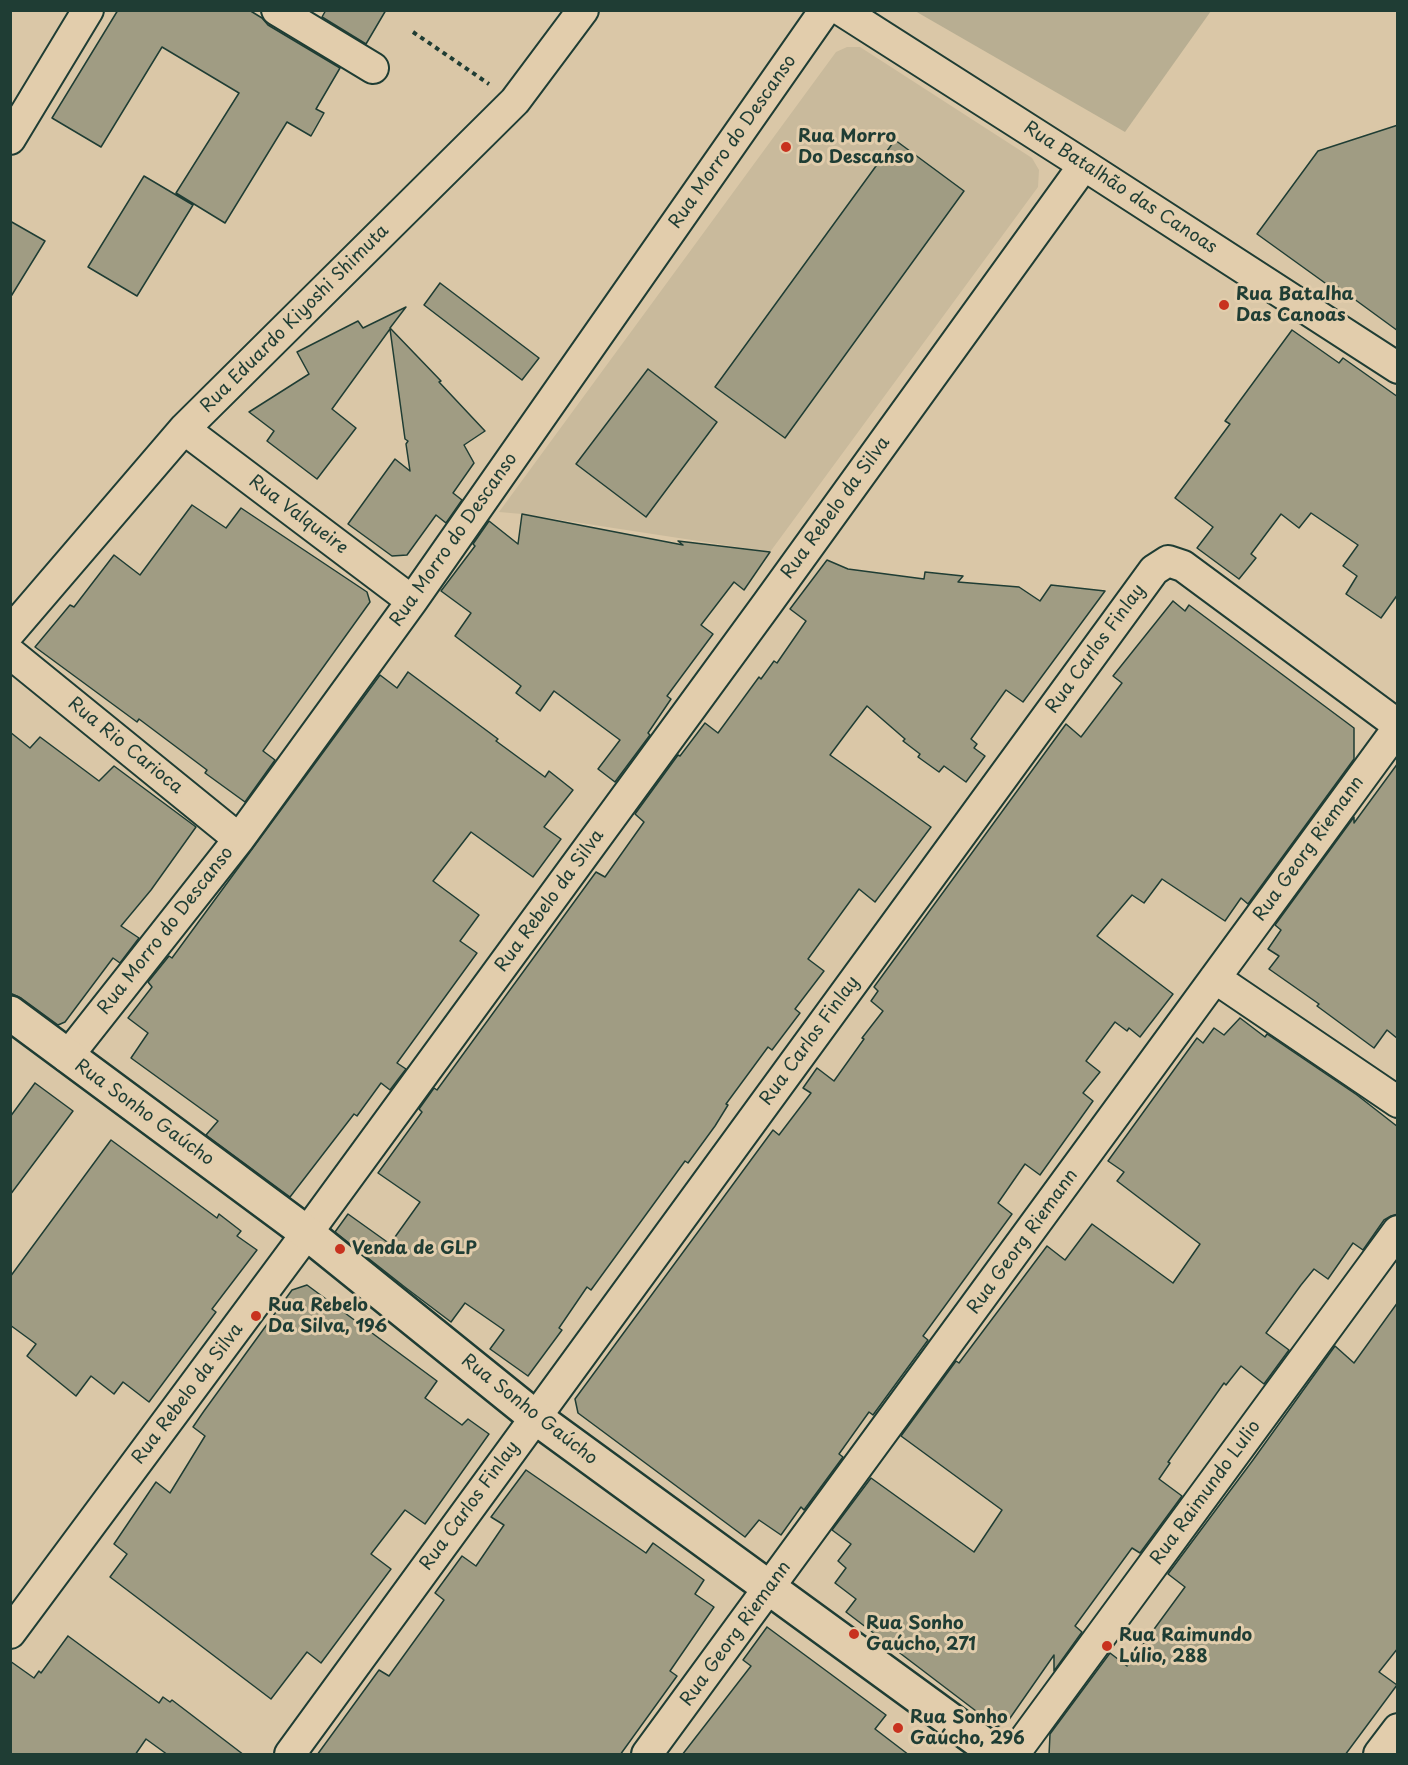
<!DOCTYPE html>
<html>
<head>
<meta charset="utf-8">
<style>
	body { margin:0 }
	#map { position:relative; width:1408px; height:1765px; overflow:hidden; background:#dac7a7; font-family:"Playpen Sans",sans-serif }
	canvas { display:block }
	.frame { position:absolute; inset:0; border:12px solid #1f3d34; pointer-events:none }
</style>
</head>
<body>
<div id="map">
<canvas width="1408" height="1765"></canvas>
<div class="frame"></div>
</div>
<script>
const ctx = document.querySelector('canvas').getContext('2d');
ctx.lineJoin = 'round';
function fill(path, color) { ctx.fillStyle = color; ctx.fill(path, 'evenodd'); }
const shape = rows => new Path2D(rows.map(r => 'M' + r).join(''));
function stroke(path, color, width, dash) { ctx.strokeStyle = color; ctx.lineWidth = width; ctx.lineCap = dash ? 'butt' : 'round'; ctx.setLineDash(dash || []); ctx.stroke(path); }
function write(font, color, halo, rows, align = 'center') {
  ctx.font = font + ' "Playpen Sans",sans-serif'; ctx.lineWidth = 6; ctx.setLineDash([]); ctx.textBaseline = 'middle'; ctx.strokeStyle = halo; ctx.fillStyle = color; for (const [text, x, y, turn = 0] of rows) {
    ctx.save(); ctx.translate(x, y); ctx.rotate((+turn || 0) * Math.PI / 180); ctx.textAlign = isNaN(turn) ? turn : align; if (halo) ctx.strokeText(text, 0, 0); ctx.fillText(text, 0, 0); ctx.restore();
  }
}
const built = shape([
	[847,47,860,47,1032,158,1039,170,1038,187,770,552,522,514,499,512,836,52]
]);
const green = shape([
	[915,11,1211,11,1125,132]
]);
const building = shape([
	[118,10,249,10,262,18,268,25,340,68,316,109,324,113,311,136,287,122,225,223,176,193,239,93,162,47,101,147,52,118,118,10],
	[326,10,386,10,366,44,322,17,326,10],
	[1398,125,1398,331,1335,285,1332,288,1257,234,1318,151,1398,125],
	[895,140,964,191,785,438,715,387,895,140],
	[144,176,193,205,137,296,88,267,144,176],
	[10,221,45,241,10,298,10,221],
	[440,283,539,358,522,380,424,305,440,283],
	[406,307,390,328,441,381,439,382,485,431,464,445,474,463,453,493,462,500,446,523,436,515,407,555,392,556,348,524,395,459,410,471,406,444,408,441,405,439,390,329,332,409,356,428,317,479,267,441,274,431,249,412,309,374,297,352,358,321,363,328,406,307],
	[1292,330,1339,363,1343,358,1398,397,1398,594,1381,618,1346,594,1357,576,1343,566,1358,545,1311,513,1299,528,1281,514,1251,554,1256,558,1239,579,1197,548,1213,527,1175,498,1230,424,1225,421,1292,330],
	[648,369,717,422,646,517,576,464,648,369],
	[192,505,226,528,241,508,367,592,370,602,263,751,275,760,245,802,205,773,207,770,139,719,137,722,35,647,70,605,74,607,114,555,140,575,192,505],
	[522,514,683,545,678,541,770,552,744,590,734,582,701,625,713,634,667,696,671,699,648,733,650,735,615,782,598,769,620,740,554,691,540,711,516,693,521,686,455,636,471,613,441,591,475,546,473,544,489,521,518,544,522,514],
	[827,560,848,569,924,579,925,572,963,576,958,582,1019,587,1040,601,1051,585,1105,591,1023,702,1006,690,971,739,977,744,974,748,985,756,966,782,944,766,939,772,918,757,920,754,903,741,905,739,867,706,845,735,830,755,931,827,875,902,859,889,808,959,824,971,795,1009,800,1013,772,1050,768,1047,726,1104,728,1105,715,1126,688,1163,685,1161,591,1290,587,1287,559,1328,562,1330,528,1376,490,1349,504,1330,465,1303,451,1322,406,1288,335,1232,348,1214,390,1244,420,1202,378,1173,422,1112,419,1109,434,1088,437,1090,596,872,605,877,644,822,635,814,678,755,680,756,705,723,718,733,759,677,761,679,774,661,777,663,806,621,790,609,827,560],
	[1173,601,1185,611,1189,605,1354,728,1354,759,1248,904,1241,898,1225,921,1162,879,1144,903,1132,895,1097,936,1173,994,1140,1037,1129,1028,1127,1031,1115,1022,1086,1061,1100,1072,1083,1093,1093,1101,1040,1175,1025,1164,998,1203,1012,1214,923,1336,928,1340,873,1415,869,1412,839,1454,843,1457,804,1510,801,1507,781,1535,759,1520,745,1537,578,1413,575,1399,773,1130,779,1135,811,1093,803,1088,817,1068,834,1081,864,1039,862,1038,883,1011,871,1001,878,991,874,987,1066,724,1081,737,1122,683,1113,676,1173,601],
	[408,672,498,739,496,741,545,777,549,771,573,790,544,827,561,839,533,877,471,832,433,881,479,915,460,941,477,953,397,1063,406,1069,390,1090,381,1083,357,1116,354,1114,290,1197,206,1135,218,1121,131,1058,148,1033,128,1018,152,987,148,982,169,956,172,958,380,675,397,688,408,672],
	[10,732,30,748,40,737,99,781,114,766,196,827,151,890,121,926,139,938,120,963,113,958,65,1022,58,1025,21,998,10,993,10,732],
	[1398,763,1398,1039,1387,1030,1374,1048,1317,1006,1319,1004,1269,969,1279,956,1268,949,1281,930,1275,925,1354,817,1354,823,1398,763],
	[1240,1018,1265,1037,1267,1034,1357,1095,1398,1127,1398,1214,1391,1216,1384,1220,1363,1250,1353,1243,1328,1279,1314,1269,1301,1285,1266,1333,1289,1350,1264,1384,1241,1366,1226,1385,1224,1383,1168,1462,1170,1463,1159,1479,1182,1496,1140,1553,1132,1548,1075,1626,1082,1632,1054,1671,1054,1655,1008,1721,997,1727,846,1612,856,1599,835,1583,846,1568,838,1561,851,1544,832,1530,871,1478,974,1552,1002,1510,901,1436,956,1361,959,1363,1047,1246,1065,1260,1092,1224,1173,1283,1200,1244,1117,1181,1124,1172,1108,1161,1197,1038,1203,1043,1214,1028,1224,1035,1240,1018],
	[35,1083,73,1111,10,1195,10,1117,35,1083],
	[111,1140,217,1218,219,1214,241,1231,237,1236,257,1250,212,1309,216,1312,149,1402,123,1382,114,1394,91,1376,76,1396,27,1356,36,1344,10,1325,10,1277,111,1140],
	[307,1285,437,1381,425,1398,462,1425,468,1419,489,1434,425,1524,405,1510,371,1554,391,1569,321,1663,307,1652,271,1699,110,1577,127,1554,114,1544,156,1482,170,1493,205,1436,193,1427,204,1411,292,1290,307,1285],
	[1398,1302,1398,1648,1379,1672,1397,1685,1345,1755,1049,1755,1050,1734,1110,1653,1127,1666,1185,1587,1168,1574,1253,1460,1335,1346,1354,1363,1398,1302],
	[526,1470,646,1553,653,1543,704,1580,695,1594,714,1607,670,1671,677,1676,620,1755,317,1755,379,1670,389,1676,444,1600,435,1593,462,1556,476,1566,504,1525,491,1517,526,1470],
	[767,1627,886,1715,875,1729,909,1755,682,1755,751,1666,743,1660,767,1627],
	[68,1636,159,1703,163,1697,170,1702,172,1700,244,1755,168,1755,146,1739,135,1755,10,1755,10,1661,34,1678,39,1671,41,1673,68,1636]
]);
const path = shape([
	[413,32,489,84]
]);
const minor = shape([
	[277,10,373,68],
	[841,10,1084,165,1398,368],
	[10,139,88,10],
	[184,429,412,601],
	[10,632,184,429,515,101,583,10],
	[10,653,239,839],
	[1215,978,1398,1102],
	[67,1057,239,839,412,601,825,10],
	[10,1633,307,1233,767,604,1084,165],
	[290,1754,1154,570,1168,561,1183,566,1398,725],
	[647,1754,1398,728],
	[1014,1754,1398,1231],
	[1379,1754,1398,1729]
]);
const tertiary = shape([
	[10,1013,307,1233,535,1417,997,1754]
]);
const markers = [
	[786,147,6,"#c8321e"],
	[1224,305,6,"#c8321e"],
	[340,1249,6,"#c8321e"],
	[256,1316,6,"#c8321e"],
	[854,1634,6,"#c8321e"],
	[1107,1646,6,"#c8321e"],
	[898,1728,6,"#c8321e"]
];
const poiNames = [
	["Rua Morro",798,137],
	["Do Descanso",798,158],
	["Rua Batalha",1236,295],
	["Das Canoas",1236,316],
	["Venda de GLP",352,1249],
	["Rua Rebelo",268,1306],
	["Da Silva, 196",268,1327],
	["Rua Sonho",866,1624],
	["Gaúcho, 271",866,1645],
	["Rua Raimundo",1119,1636],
	["Lúlio, 288",1119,1657],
	["Rua Sonho",910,1718],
	["Gaúcho, 296",910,1739]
];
const streetNames = [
	["Rua Morro do Descanso",733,142,-55],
	["Rua Batalhão das Canoas",1120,188,33],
	["Rua Eduardo Kiyoshi Shimuta",295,319,-45],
	["Rua Rebelo da Silva",836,508,-54],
	["Rua Valqueire",298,515,37],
	["Rua Morro do Descanso",454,540,-55],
	["Rua Carlos Finlay",1096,649,-54],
	["Rua Rio Carioca",125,746,39],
	["Rua Georg Riemann",1309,849,-54],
	["Rua Rebelo da Silva",550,901,-54],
	["Rua Morro do Descanso",166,931,-52],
	["Rua Carlos Finlay",810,1041,-54],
	["Rua Sonho Gaúcho",144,1113,36],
	["Rua Georg Riemann",1023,1242,-54],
	["Rua Rebelo da Silva",188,1394,-53],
	["Rua Sonho Gaúcho",529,1410,38],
	["Rua Raimundo Lulio",1206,1493,-54],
	["Rua Carlos Finlay",470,1506,-54],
	["Rua Georg Riemann",736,1634,-54]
];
fill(built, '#c9ba9c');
fill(green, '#b8ae92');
fill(building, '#a09c83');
stroke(building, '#1f3d34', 1.5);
stroke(minor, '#1f3d34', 34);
stroke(tertiary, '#1f3d34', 38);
stroke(path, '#1f3d34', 4, [4.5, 4.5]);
stroke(minor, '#e2cdac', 30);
stroke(tertiary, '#e2cdac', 33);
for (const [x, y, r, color] of markers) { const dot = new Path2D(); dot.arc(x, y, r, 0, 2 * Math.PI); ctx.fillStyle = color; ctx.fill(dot); stroke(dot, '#e2cdac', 2); }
write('bold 18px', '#1f3d34', '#e2cdac', poiNames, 'left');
write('18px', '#1f3d34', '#e2cdac', streetNames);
</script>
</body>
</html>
